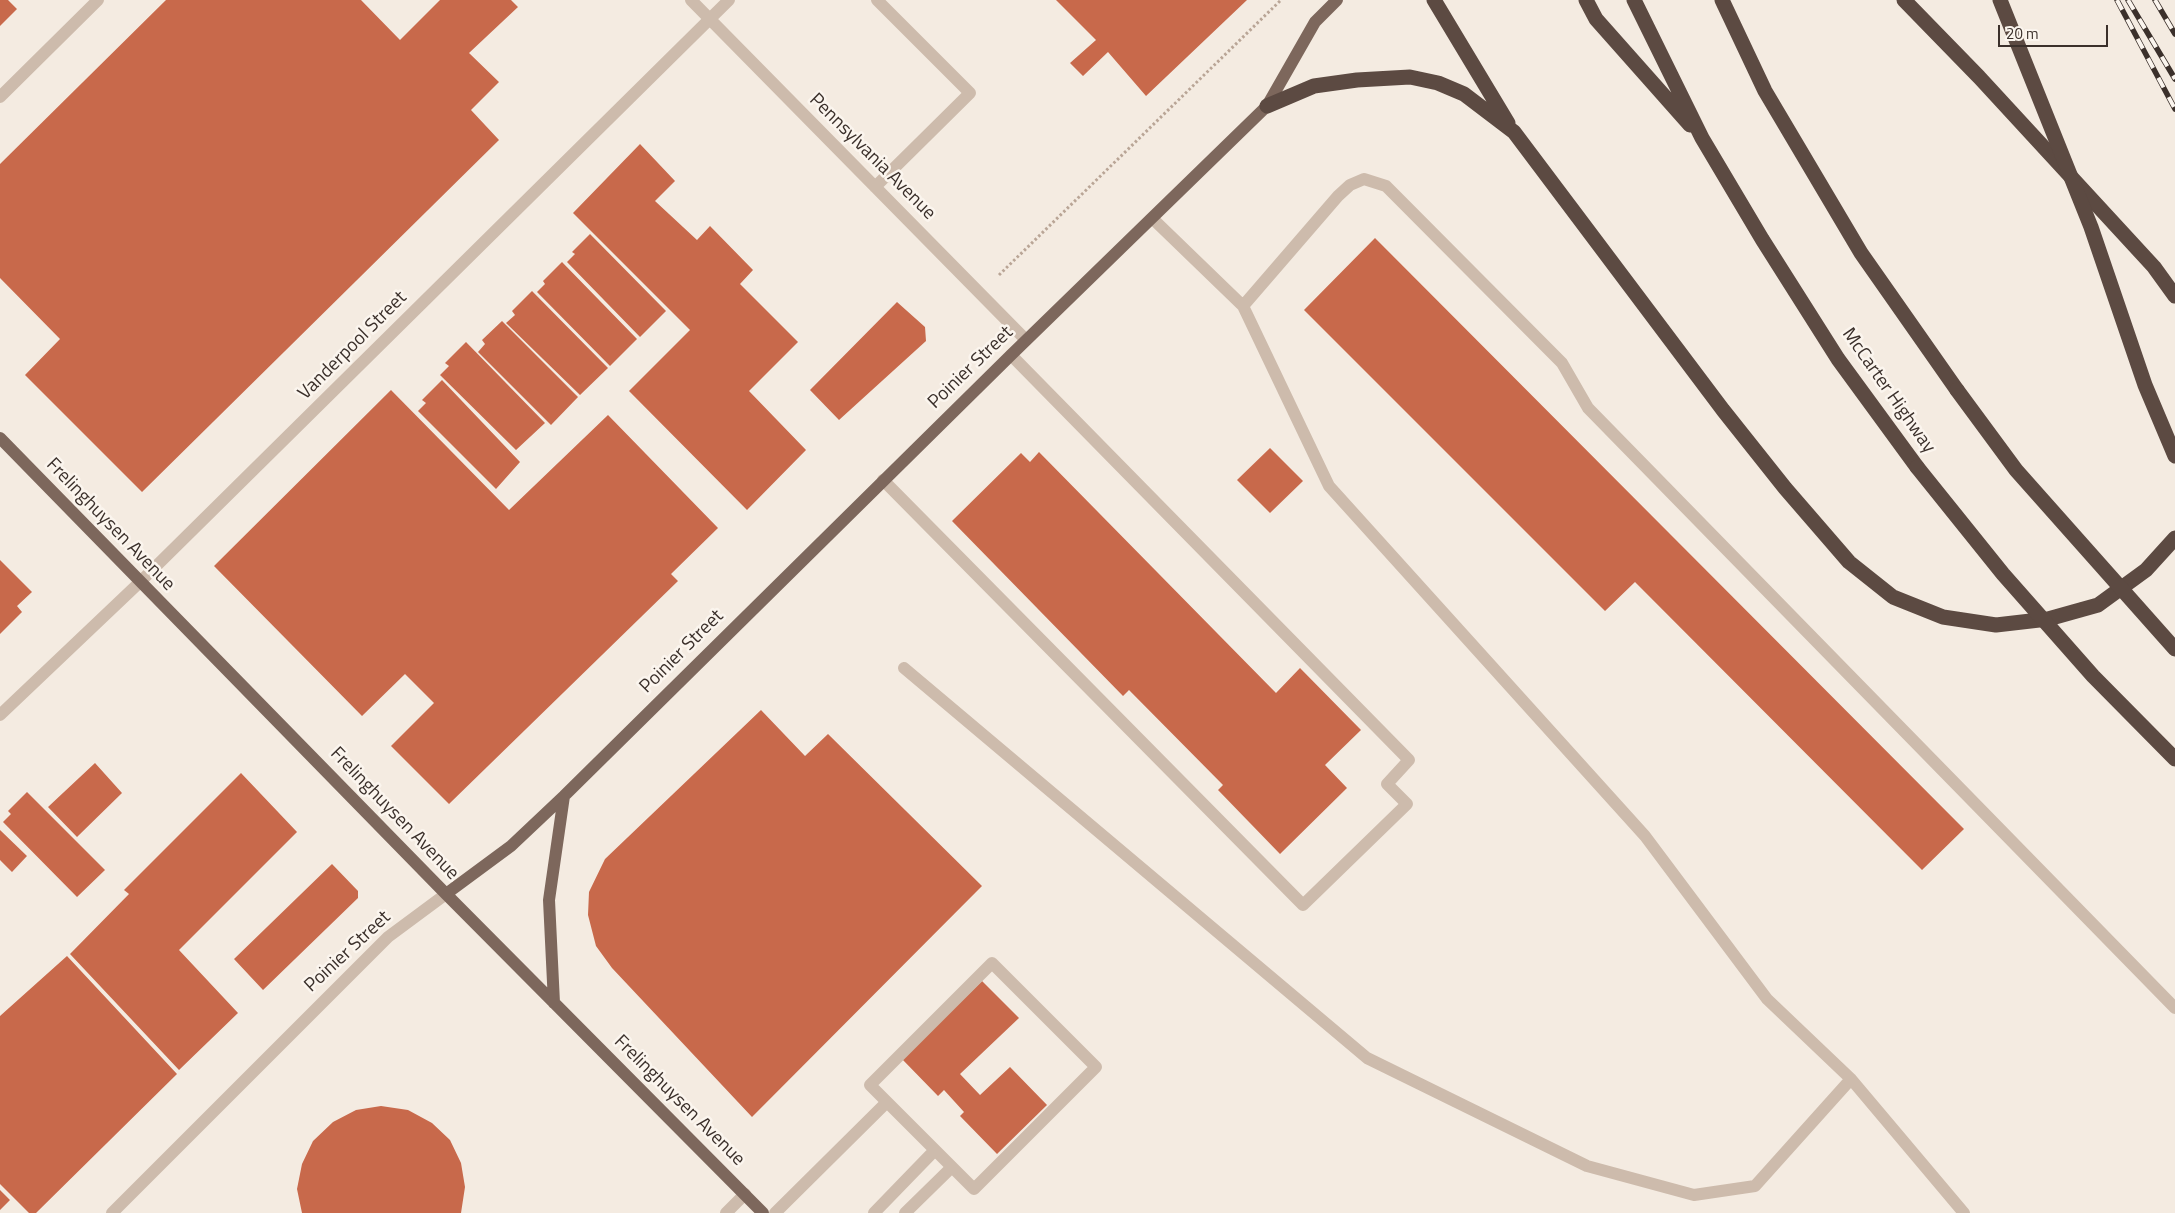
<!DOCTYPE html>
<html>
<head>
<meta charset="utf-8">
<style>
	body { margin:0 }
	#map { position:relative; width:2175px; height:1213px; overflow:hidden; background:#f4ebe1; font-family:"Titillium Web",sans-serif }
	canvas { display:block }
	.scale { position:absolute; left:1998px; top:25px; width:110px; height:22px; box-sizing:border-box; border:2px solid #3b302b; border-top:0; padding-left:6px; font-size:15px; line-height:18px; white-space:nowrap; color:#3b302b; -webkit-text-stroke:4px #fbf5ee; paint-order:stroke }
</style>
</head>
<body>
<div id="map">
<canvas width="2175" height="1213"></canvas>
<div class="scale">20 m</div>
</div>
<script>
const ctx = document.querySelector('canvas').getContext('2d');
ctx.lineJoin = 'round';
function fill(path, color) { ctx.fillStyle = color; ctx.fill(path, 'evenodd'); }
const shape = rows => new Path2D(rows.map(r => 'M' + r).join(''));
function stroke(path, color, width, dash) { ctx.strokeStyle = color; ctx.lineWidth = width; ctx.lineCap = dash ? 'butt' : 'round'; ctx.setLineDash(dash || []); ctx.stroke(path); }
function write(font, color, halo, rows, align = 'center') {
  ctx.font = font + ' "Titillium Web",sans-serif'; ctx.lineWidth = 5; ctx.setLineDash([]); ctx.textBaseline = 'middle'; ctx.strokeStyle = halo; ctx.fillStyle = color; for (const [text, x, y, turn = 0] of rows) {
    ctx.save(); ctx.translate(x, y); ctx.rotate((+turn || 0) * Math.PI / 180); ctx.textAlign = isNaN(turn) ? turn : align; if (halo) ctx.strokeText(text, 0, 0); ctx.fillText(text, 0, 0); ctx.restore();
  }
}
const building = shape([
	[0,0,8,0,17,9,0,26],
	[166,0,361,0,400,40,440,0,511,0,518,7,469,53,499,82,471,110,499,140,142,492,25,375,60,339,0,278,0,164],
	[1056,0,1247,0,1146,96,1108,52,1083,76,1070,63,1096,40],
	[640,144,675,181,655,201,697,240,710,226,753,270,740,284,798,342,749,391,806,450,747,510,629,391,690,330,573,213],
	[590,234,666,311,640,337,567,262,575,254,572,252],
	[1375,238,1964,829,1922,870,1635,582,1605,611,1304,310],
	[562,262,637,339,610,366,537,292,545,284,543,281],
	[532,291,608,368,580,395,506,323,515,315,512,311],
	[897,302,925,327,926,341,839,420,810,390],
	[502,321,578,397,551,425,478,352,485,344,482,340],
	[466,342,545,423,516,450,440,375,449,366,445,363],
	[442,380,520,462,496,489,418,411,426,403,422,400],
	[391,390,509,510,608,415,718,528,671,574,678,581,449,804,391,746,434,703,405,674,362,716,214,566],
	[1270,448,1303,481,1270,513,1237,480],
	[1039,452,1276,693,1300,668,1361,730,1325,765,1347,788,1280,854,1218,790,1223,785,1129,690,1123,696,952,521,1021,453,1030,462],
	[0,560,32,592,17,606,22,612,0,634],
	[761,710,805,756,828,734,982,886,752,1117,612,968,596,946,588,915,589,892,605,859],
	[95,763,122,793,77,837,48,807],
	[241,773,297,832,179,950,238,1013,179,1070,70,954,129,894,124,890],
	[27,792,105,870,77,897,3,822,11,814,8,811],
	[0,830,27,856,12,872,0,860],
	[332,864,358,891,358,898,263,990,234,959],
	[67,956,177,1074,36,1213,29,1213,0,1184,0,1016],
	[982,981,1019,1018,960,1074,980,1095,1010,1067,1047,1105,997,1154,960,1116,964,1112,944,1090,938,1096,902,1059],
	[381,1106,408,1110,432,1123,450,1140,461,1163,465,1187,461,1213,302,1213,297,1189,302,1164,313,1141,333,1122,356,1110],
	[0,1190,10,1200,0,1210]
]);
const path = shape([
	[999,275,1281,0]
]);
const minor = shape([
	[691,0,1026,340],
	[0,97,98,0],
	[875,187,970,93,877,0],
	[1153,219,1243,306,1329,486,1645,836,1767,999,1851,1079,1964,1213],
	[1243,306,1338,196,1350,185,1364,179,1386,186,1562,363,1588,408,2175,1008],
	[883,480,1303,905,1407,804,1387,784,1409,760,1011,355],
	[904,668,1367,1058,1587,1166,1694,1195,1755,1186,1851,1079],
	[0,715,140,582,729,0],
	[992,963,1096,1067,974,1189,870,1085,992,963],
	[112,1213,388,937,446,894],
	[726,1213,745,1194],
	[775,1213,887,1102],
	[874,1213,935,1150],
	[905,1213,952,1167]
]);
const major = shape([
	[0,438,446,894,763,1213],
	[446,894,511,846,564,796,1011,355,1267,106,1315,22,1337,0],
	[554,1003,549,900,564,796]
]);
const highway = shape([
	[1434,0,1508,123],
	[1586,0,1596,19,1690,125],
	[1634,0,1702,138,1762,239,1838,359,1917,467],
	[1722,0,1765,91,1861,253,1957,390],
	[1904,0,1979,77,2154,267,2175,296],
	[1267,106,1314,86,1357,80,1410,77,1438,83,1464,94,1514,132,1723,410,1785,488,1849,562,1893,597,1943,617,1996,625,2048,619,2098,605,2146,570,2175,538]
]);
const rail = shape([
	[2117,0,2175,109],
	[2128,0,2175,79],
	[2155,0,2175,34]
]);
const highwayBridge = shape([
	[2000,0,2091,227,2145,385,2175,456],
	[1957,390,2016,470,2175,649],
	[1917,467,2003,574,2093,676,2175,759]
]);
const streetNames = [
	["Pennsylvania Avenue",872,157,45],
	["Vanderpool Street",353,346,-45],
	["Poinier Street",971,368,-44],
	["McCarter Highway",1888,391,55],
	["Frelinghuysen Avenue",110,525,46],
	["Poinier Street",682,652,-45],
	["Frelinghuysen Avenue",394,814,46],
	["Poinier Street",348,952,-43],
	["Frelinghuysen Avenue",679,1101,45]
];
fill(building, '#c8694b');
stroke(path, '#b9a596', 3, [2.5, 2.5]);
stroke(minor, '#cdbbac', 12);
stroke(major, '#7d675c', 12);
stroke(highway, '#5c4a42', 15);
stroke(rail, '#3b302b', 5.5);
stroke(rail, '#fbf5ee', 4, [11]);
stroke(highwayBridge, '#5c4a42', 15);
write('19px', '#3b302b', '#fbf5ee', streetNames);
</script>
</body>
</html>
